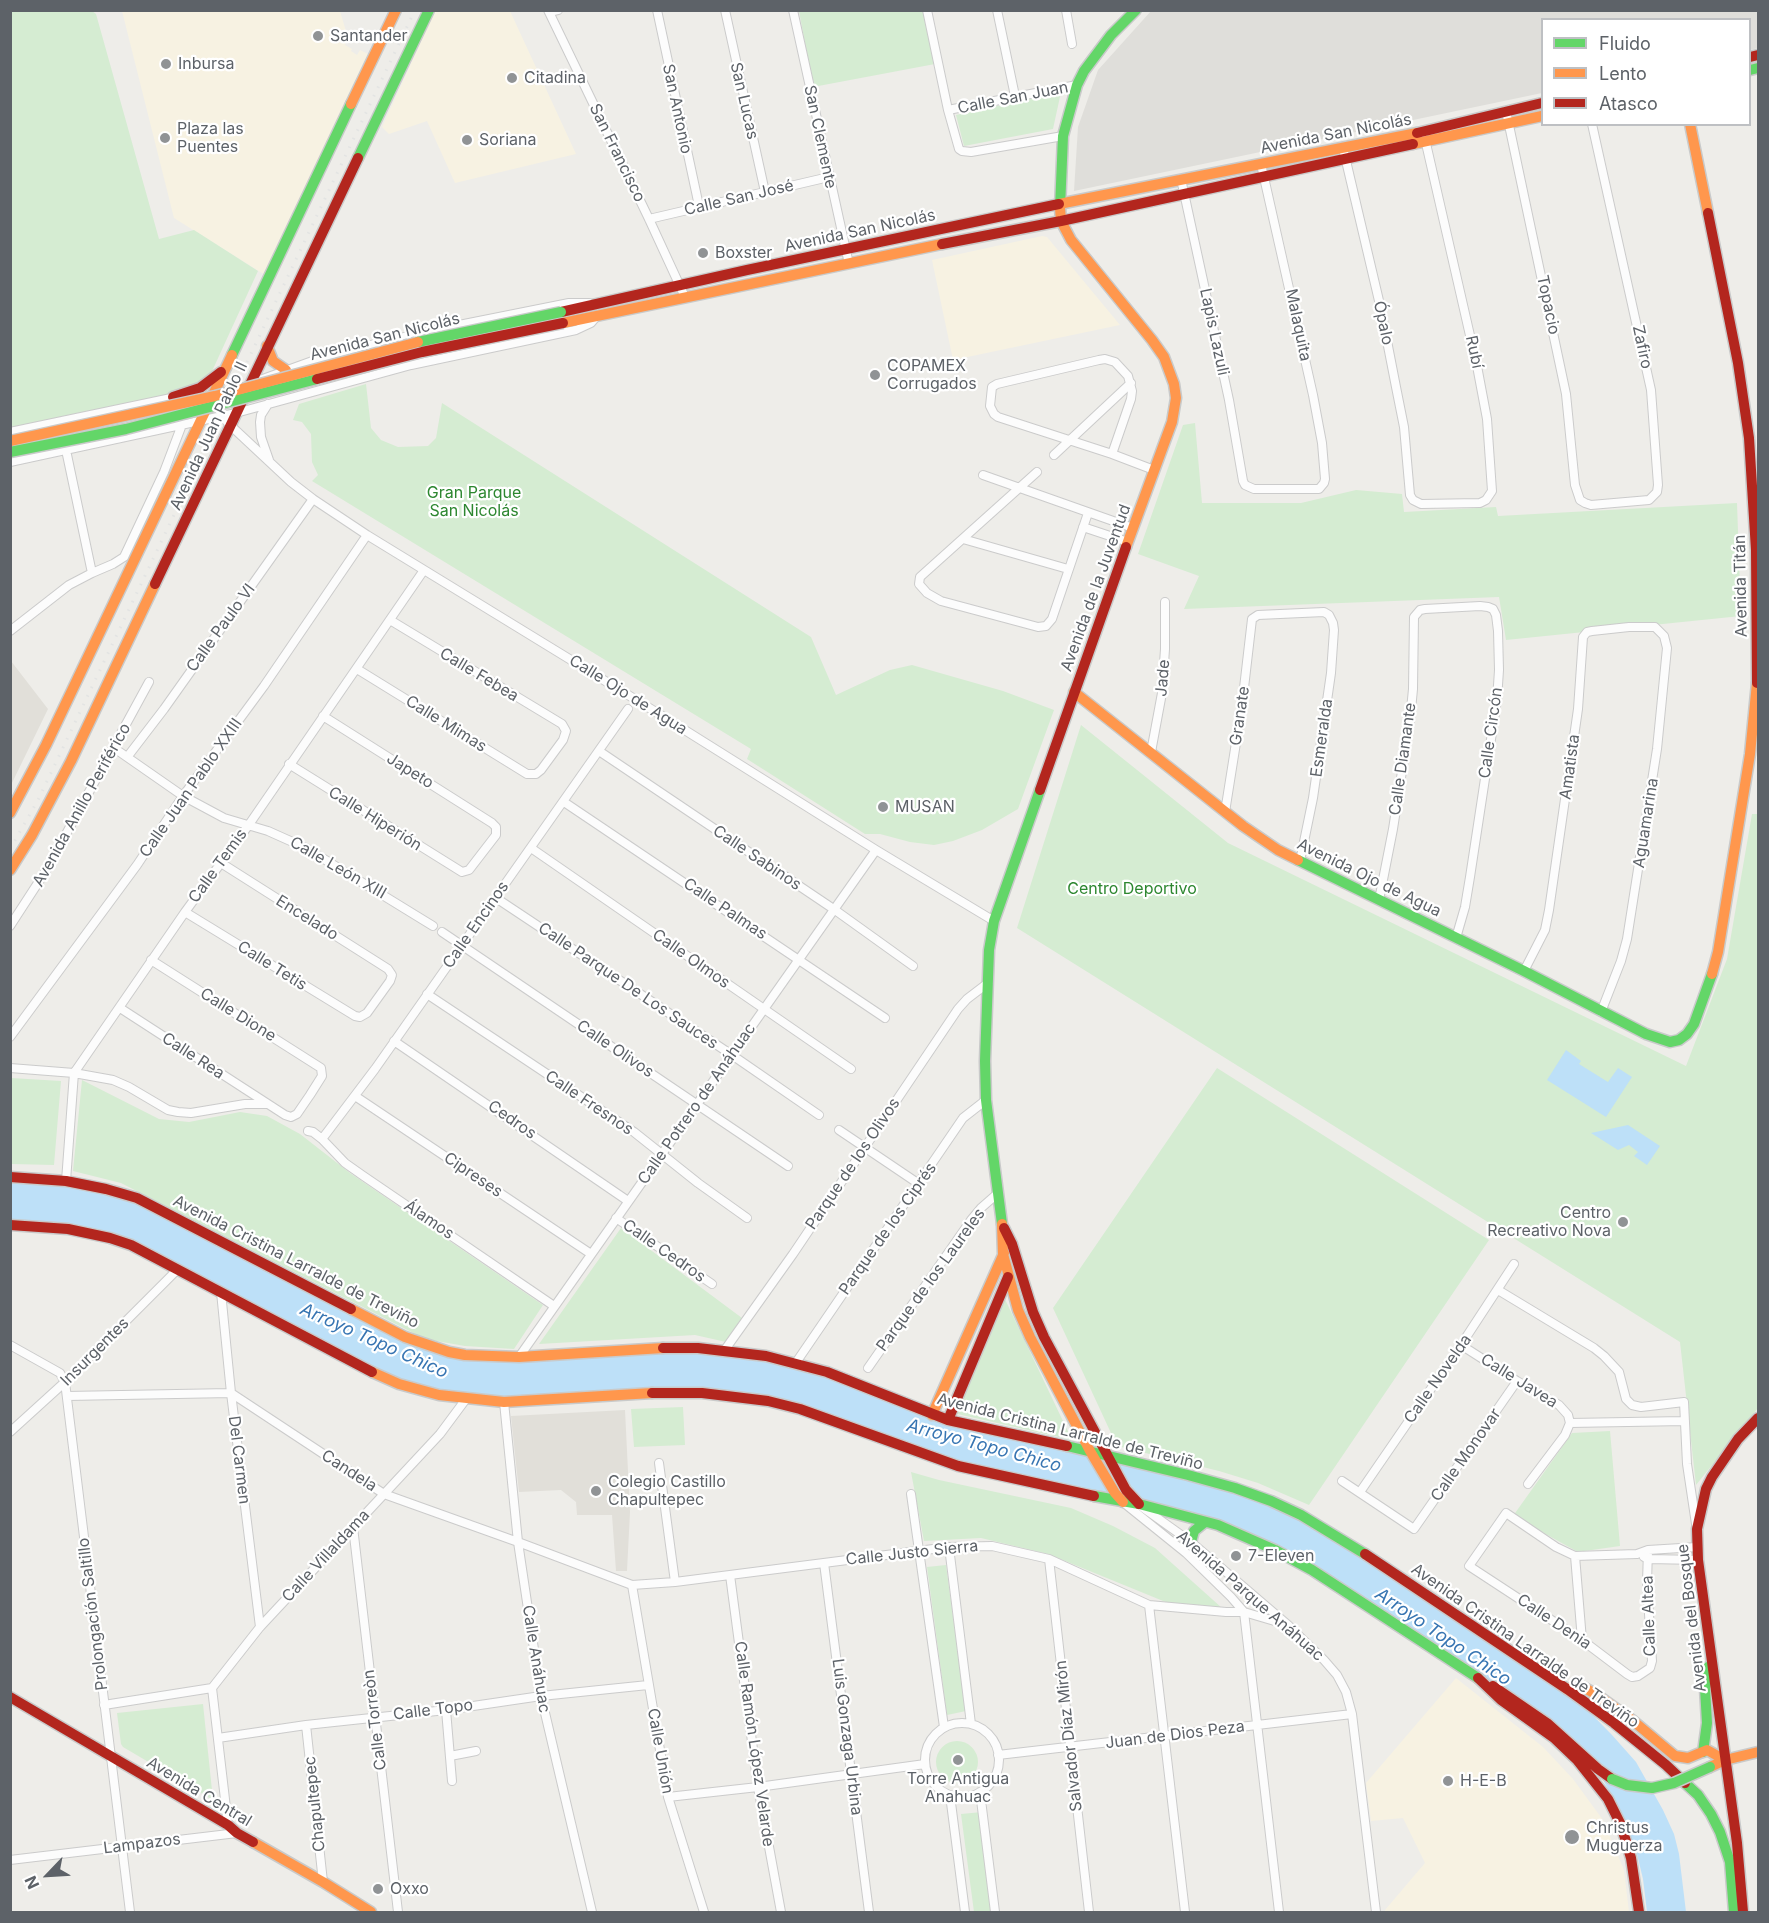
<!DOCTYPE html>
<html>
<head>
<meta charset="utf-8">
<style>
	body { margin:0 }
	#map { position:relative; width:1769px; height:1923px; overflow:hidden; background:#eeede9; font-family:Inter,sans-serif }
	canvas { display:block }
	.frame { position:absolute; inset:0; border:12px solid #5d6268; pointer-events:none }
	.legend { position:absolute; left:1541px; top:18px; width:210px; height:108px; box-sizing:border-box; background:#fff; border:2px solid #bec0c3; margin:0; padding:8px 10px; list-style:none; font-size:18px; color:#5d6268 }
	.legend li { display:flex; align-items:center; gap:12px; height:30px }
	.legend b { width:30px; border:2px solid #bec0c3 }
	.north { position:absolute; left:18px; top:1845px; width:60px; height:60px; -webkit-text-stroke:4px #fff; paint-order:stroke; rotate:245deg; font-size:16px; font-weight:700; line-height:24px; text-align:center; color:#5d6268 }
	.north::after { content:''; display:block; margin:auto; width:21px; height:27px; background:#5d6268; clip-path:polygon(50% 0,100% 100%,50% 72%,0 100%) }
</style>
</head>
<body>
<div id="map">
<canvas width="1769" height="1923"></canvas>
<div class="frame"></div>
<ul class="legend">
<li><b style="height:8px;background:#63d668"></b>Fluido</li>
<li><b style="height:8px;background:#ff974d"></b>Lento</li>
<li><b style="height:8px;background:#b3261e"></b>Atasco</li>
</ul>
<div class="north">N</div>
</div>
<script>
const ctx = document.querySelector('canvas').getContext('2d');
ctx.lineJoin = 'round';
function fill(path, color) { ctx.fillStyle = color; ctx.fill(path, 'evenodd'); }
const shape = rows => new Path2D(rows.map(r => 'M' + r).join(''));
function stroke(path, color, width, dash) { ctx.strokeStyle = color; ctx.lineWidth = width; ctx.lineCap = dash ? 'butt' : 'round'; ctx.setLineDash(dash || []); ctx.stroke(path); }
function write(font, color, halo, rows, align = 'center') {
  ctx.font = font + ' Inter,sans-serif'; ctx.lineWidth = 4.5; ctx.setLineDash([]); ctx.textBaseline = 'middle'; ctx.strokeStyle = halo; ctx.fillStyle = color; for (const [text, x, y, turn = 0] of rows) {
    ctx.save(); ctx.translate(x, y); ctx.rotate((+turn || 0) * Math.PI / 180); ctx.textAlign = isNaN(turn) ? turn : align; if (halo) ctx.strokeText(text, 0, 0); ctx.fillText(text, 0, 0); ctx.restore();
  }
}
const commercial = shape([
	[122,11,340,11,348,38,345,45,352,49,351,51,357,55,360,50,370,55,265,275,174,218],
	[435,11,510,11,576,154,455,183,427,121,389,134,382,127],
	[1042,236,1047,237,1120,325,953,360,932,260],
	[1456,1678,1543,1747,1573,1779,1603,1820,1624,1870,1629,1912,1385,1912,1385,1910,1425,1863,1403,1818,1371,1821,1366,1783]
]);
const industrial = shape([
	[1151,11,1758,11,1758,48,1750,50,1750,20,1542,20,1542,93,1074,191,1078,127,1098,70]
]);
const education = shape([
	[11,661,48,709,11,785],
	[625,1410,630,1512,627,1571,616,1571,612,1515,577,1515,576,1502,561,1490,519,1492,511,1416]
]);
const green = shape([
	[11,11,92,11,96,14,159,239,194,230,258,271,208,380,184,396,11,428],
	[799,11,923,11,935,64,813,87],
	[1061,92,1053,129,964,146,956,115],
	[366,384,371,428,381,440,398,447,428,446,436,438,442,403,811,637,836,695,890,670,912,665,1003,691,1054,710,1018,809,982,830,953,841,934,845,910,842,880,834,865,834,747,759,751,749,312,481,318,475,312,462,311,434,302,422,293,420,299,404],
	[1195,423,1202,503,1301,503,1356,490,1402,494,1404,512,1496,507,1498,516,1737,503,1741,616,1506,640,1499,597,1184,609,1199,576,1138,554,1183,425],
	[1081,725,1228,843,1686,1066,1727,959,1752,814,1758,814,1758,1408,1696,1485,1680,1342,1017,928],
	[1217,1068,1489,1240,1309,1505,1258,1483,1219,1471,1117,1446,1053,1308],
	[11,1078,61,1081,54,1165,11,1164],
	[82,1080,159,1119,189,1122,240,1112,267,1116,300,1134,350,1173,543,1305,514,1349,465,1346,425,1339,121,1183,73,1171],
	[621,1228,742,1318,726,1342,695,1335,539,1344],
	[1003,1295,1072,1440,953,1413],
	[683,1407,685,1445,634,1447,631,1409],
	[1610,1431,1620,1546,1578,1552,1513,1516,1572,1433],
	[911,1472,939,1480,1071,1508,1113,1526,1155,1548,1222,1608,1168,1603,1048,1554,981,1538,924,1541],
	[946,1565,966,1711,947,1715,927,1567],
	[203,1704,213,1800,123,1747,121,1744,117,1713],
	'936 1762a21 21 0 1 1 42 0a21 21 0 1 1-42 0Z',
	[982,1812,993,1912,974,1912,961,1814]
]);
const water = shape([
	[1566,1050,1581,1061,1579,1064,1608,1082,1618,1068,1632,1077,1606,1117,1547,1080],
	[1628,1125,1660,1146,1647,1165,1634,1156,1638,1152,1629,1145,1618,1150,1591,1133],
	[10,1177,123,1193,395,1331,465,1355,698,1348,795,1364,932,1415,1188,1475,1301,1515,1567,1689,1612,1735,1636,1762,1663,1810,1674,1834,1679,1854,1686,1912,1647,1912,1643,1879,1636,1850,1620,1811,1590,1756,1312,1570,1205,1522,958,1466,800,1409,702,1393,504,1402,415,1389,131,1245,11,1225]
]);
const street = shape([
	[548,10,649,219,685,297],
	[657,10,699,206],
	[725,10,765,192],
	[793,10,849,264],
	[927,10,948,110,959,149,962,151,971,152,1063,136],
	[997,10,1015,96],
	[1066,10,1072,44],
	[549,12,558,10],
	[948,110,1077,85],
	[1506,111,1566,394,1575,485,1580,500,1585,503,1591,505,1649,500,1657,492,1658,485,1651,390,1592,124],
	[1343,148,1380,305,1396,387,1404,427,1410,495,1413,500,1421,504,1480,503,1486,500,1492,491,1487,419,1477,366,1425,139],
	[1181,179,1229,400,1243,481,1245,485,1254,489,1319,489,1324,483,1325,479,1322,443,1313,395,1261,164],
	[649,219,829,177],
	[260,380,318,359,354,349,434,330,569,303,589,303],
	[216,401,222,416,230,425,291,482,313,499,367,535,664,717,876,850,994,921],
	[268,404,261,415,260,422,261,437,269,460],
	[10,432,176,397],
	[66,450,92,573],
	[1112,454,1131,399,1132,391,1128,376,1115,362,1105,359,1099,360,997,384,992,387,990,406,994,414,998,417,1112,454,1154,470],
	[1054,455,1131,383],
	[10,462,236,413,411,365,576,330,591,323,597,316],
	[1037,472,920,577,919,584,927,593,941,601,1038,627,1046,626,1052,619,1088,513],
	[983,475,1133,528],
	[1083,527,1128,542],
	[963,539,1068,569],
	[10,631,69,585,92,573,113,564,124,557,164,472,183,422],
	[357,669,527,774,536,774,541,770,563,740,566,731,562,724,390,620],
	[114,748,183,796,224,818,268,831,306,848,433,926],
	[599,751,835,910,913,966],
	[1151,752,1162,693,1165,649,1165,602],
	[128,756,164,709,313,499],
	[289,764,462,872,469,870,496,835,496,827,492,823,323,716],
	[564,802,885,1018],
	[1225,812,1242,705,1252,619,1258,615,1324,612,1329,615,1333,623,1334,630,1331,673,1313,798,1300,861],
	[531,848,851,1069],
	[496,898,732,1055,819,1115],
	[1379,900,1393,829,1410,720,1413,689,1414,617,1420,610,1425,609,1480,606,1488,607,1493,609,1496,615,1498,631,1499,670,1497,700,1470,877,1465,907,1456,938],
	[185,912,355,1016,360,1017,367,1013,390,981,392,975,388,969,221,863],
	[10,926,47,869,149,682],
	[442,932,788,1166],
	[1524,971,1545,930,1549,910,1578,709,1583,637,1587,632,1592,631,1629,627,1655,627,1664,636,1667,648,1657,749,1627,939,1621,961,1601,1012],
	[427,994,634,1132,698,1183,747,1218],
	[120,1008,285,1115,291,1117,297,1114,310,1095,322,1076,321,1068,151,960],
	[10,1037,137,865,183,796,264,686,367,535],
	[394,1041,628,1201],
	[10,1068,74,1073,113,1080,129,1087,168,1110,178,1112,191,1113,245,1104,266,1104],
	[355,1096,591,1254],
	[839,1130,919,1184],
	[308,1131,313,1132,322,1139,345,1163,362,1175,554,1306],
	[322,1139,375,1069,628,709],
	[66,1181,74,1073,185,912,248,826,424,570],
	[616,1218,712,1284],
	[1498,1290,1594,1348,1604,1356,1619,1372,1626,1399,1632,1405,1641,1407,1684,1402,1687,1464,1696,1524],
	[221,1292,231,1393,260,1627],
	[10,1345,60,1373,65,1382,130,1912],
	[1461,1345,1517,1381,1559,1405,1568,1415,1570,1423],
	[724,1351,793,1254,958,1009,967,999,988,983],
	[519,1357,876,850],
	[795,1364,963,1118,986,1100],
	[868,1368,971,1220,981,1208,997,1194],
	[67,1396,231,1393,384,1494,518,1542,632,1585,675,1582,949,1547,992,1546,1049,1559,1149,1605,1226,1612,1244,1612,1288,1625],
	[504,1402,518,1542,541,1696,592,1912],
	[1570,1423,1685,1421],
	[10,1432,65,1382,177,1270],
	[659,1463,675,1582],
	[1342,1481,1414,1529,1517,1381],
	[1528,1484,1565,1435,1570,1423],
	[1360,1492,1461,1345,1514,1264],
	[911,1494,944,1727],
	[1124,1503,1186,1553,1231,1597,1244,1612,1279,1912],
	[1142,1507,1191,1542,1288,1625,1324,1660,1337,1675,1346,1692,1352,1714,1376,1912],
	[353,1527,398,1912],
	[949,1547,971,1724],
	[1648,1550,1647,1583,1652,1661,1650,1668,1638,1676,1632,1677,1627,1674,1582,1640,1469,1566,1506,1513,1556,1547,1575,1556,1637,1554,1648,1550,1697,1547],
	[1575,1556,1582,1640],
	[1644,1557,1648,1559,1698,1560],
	[1049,1559,1089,1912],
	[824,1563,869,1912],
	[730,1575,758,1787,781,1912],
	[632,1585,668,1797,704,1912],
	[1149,1605,1185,1912],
	[212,1688,228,1825],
	[104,1705,212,1688,260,1627,440,1434,466,1399],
	[446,1710,452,1781],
	'925 1760a37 37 0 1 1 74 0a37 37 0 1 1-74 0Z',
	[306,1725,323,1882],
	[218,1738,306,1725,446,1710,541,1696,648,1685],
	[998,1755,1352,1714],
	[450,1756,476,1751],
	[980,1792,995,1912],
	[950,1795,965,1912],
	[668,1797,758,1787,925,1764],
	[10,1860,237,1833]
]);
const fast = shape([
	[1750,70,1758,68],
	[358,158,429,10],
	[1060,208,1063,136,1077,85,1084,71,1111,35,1136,10],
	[232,355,351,104],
	[1298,860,1524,971,1646,1034,1670,1042,1679,1040,1687,1034,1694,1024,1712,974],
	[1002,1224,986,1100,985,1061,989,950,994,921,1040,790],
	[1067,1446,1188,1475,1235,1488,1271,1501,1301,1515,1365,1554],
	[1094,1496,1139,1504,1218,1525,1275,1550,1312,1570,1478,1678],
	[1191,1542,1194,1531,1205,1522],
	[1703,1752,1707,1723,1705,1688,1708,1667],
	[1685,1783,1698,1795,1711,1814,1720,1832,1730,1862,1734,1912]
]);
const slow = shape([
	[351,104,396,10],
	[1690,124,1708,213],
	[1413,144,1542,116],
	[1059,204,1417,133],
	[1060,208,1061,221,1071,240,1152,340,1164,357,1174,384,1176,398,1172,422,1126,547],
	[563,323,942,244],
	[267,346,273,361,286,370],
	[1074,692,1243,826,1278,850,1298,860],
	[10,813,46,745,232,355],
	[10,870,32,835,71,761,155,584],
	[1712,974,1718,952,1750,754,1757,683],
	[1002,1224,1003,1254,1018,1310,1030,1337,1090,1451,1115,1493,1123,1502],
	[351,1309,405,1337,449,1352,465,1355,519,1357,663,1348],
	[372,1372,399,1384,439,1395,504,1402,652,1393],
	[932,1415,1004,1253],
	[1567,1689,1583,1687,1597,1695,1632,1720,1675,1756,1688,1758,1707,1750,1725,1760],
	[1710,1767,1725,1760,1758,1752],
	[253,1842,323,1882,371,1912]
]);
const jam = shape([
	[1750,57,1758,55],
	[1417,133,1542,103],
	[1708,213,1738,363,1749,438,1756,550,1757,683],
	[942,244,1061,221,1413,144],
	[561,312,747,270,1059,204],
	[173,397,200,388,221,372],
	[155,584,358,158],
	[1040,790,1126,547],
	[10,1177,66,1181,106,1189,137,1198,351,1309],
	[10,1225,68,1229,110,1238,131,1245,372,1372],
	[1004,1228,1012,1244,1033,1312,1044,1337,1126,1490,1139,1504],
	[663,1348,698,1348,766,1356,827,1372,948,1420,1067,1446],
	[652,1393,702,1393,768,1401,800,1409,958,1466,1094,1496],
	[948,1420,1008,1277],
	[1365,1554,1567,1689,1614,1723,1666,1765,1685,1783],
	[1478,1678,1501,1700,1554,1738,1577,1760,1608,1799,1621,1825,1631,1858,1639,1912],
	[1493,1686,1547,1723,1598,1769,1612,1779],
	[10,1697,228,1825,237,1833,253,1842],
	[1743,1912,1737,1843,1698,1560,1697,1529,1706,1489,1712,1477,1738,1439,1758,1418]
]);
const rail = shape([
	[10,849,38,800,415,10]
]);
const fastBridge = shape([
	[418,342,561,312],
	[10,452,126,429,317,379],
	[1612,1779,1627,1785,1652,1788,1674,1783,1710,1767]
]);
const slowBridge = shape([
	[10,441,215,396,418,342]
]);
const jamBridge = shape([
	[317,379,422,352,563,323]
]);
const markers = [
	[318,36,6,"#909395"],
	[166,64,6,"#909395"],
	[512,78,6,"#909395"],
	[165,138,6,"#909395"],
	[467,140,6,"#909395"],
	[703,253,6,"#909395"],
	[875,375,6,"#909395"],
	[883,807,6,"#909395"],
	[1623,1222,6,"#909395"],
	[596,1491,6,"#909395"],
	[1236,1556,6,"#909395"],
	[958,1760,6,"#909395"],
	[1448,1781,6,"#909395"],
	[1572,1837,8,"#909395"],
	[378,1889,6,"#909395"]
];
const poiNames = [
	["Santander",330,36],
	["Inbursa",178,64],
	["Citadina",524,78],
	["Plaza las",177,129],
	["Puentes",177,147],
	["Soriana",479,140],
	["Boxster",715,253],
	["COPAMEX",887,366],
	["Corrugados",887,384],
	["MUSAN",895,807],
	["Centro",1611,1213,"right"],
	["Recreativo Nova",1611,1231,"right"],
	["Colegio Castillo",608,1482],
	["Chapultepec",608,1500],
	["7-Eleven",1248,1556],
	["Torre Antigua",958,1779,"center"],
	["Anahuac",958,1797,"center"],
	["H-E-B",1460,1781],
	["Christus",1586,1828],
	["Muguerza",1586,1846],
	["Oxxo",390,1889]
];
const streetNames = [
	["Calle San Juan",1013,98,-11],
	["San Lucas",744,101,77],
	["San Antonio",677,109,78],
	["Avenida San Nicolás",1336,134,-11],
	["San Clemente",820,137,78],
	["San Francisco",617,153,64],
	["Calle San José",739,198,-13],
	["Avenida San Nicolás",860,231,-12],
	["Topacio",1548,305,78],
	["Ópalo",1383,323,78],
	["Malaquita",1298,325,78],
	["Lapis Lazuli",1214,332,78],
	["Avenida San Nicolás",385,337,-14],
	["Zafiro",1642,347,78],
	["Rubí",1474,352,78],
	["Avenida Juan Pablo II",209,436,-65],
	["Avenida Titán",1741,586,-91],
	["Avenida de la Juventud",1096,588,-70],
	["Calle Paulo VI",221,628,-54],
	["Calle Febea",479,675,31],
	["Jade",1163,678,-85],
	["Calle Ojo de Agua",628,695,32],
	["Granate",1240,716,-82],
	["Calle Mimas",446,724,32],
	["Calle Circón",1491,733,-82],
	["Esmeralda",1322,738,-82],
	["Calle Diamante",1403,759,-82],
	["Amatista",1570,767,-82],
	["Japeto",410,771,32],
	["Calle Juan Pablo XXIII",191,788,-55],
	["Avenida Anillo Periférico",82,805,-61],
	["Calle Hiperión",375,819,32],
	["Aguamarina",1646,823,-81],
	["Calle Sabinos",757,858,34],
	["Calle Temis",218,866,-54],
	["Calle León XIII",338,868,30],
	["Avenida Ojo de Agua",1369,878,26],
	["Calle Palmas",725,909,34],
	["Encelado",307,918,32],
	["Calle Encinos",476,925,-55],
	["Calle Olmos",691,959,35],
	["Calle Tetis",272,966,32],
	["Calle Parque De Los Sauces",628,986,34],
	["Calle Dione",238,1015,32],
	["Calle Olivos",615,1049,34],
	["Calle Rea",193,1056,33],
	["Calle Fresnos",589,1103,34],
	["Calle Potrero de Anáhuac",697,1104,-55],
	["Cedros",512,1120,35],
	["Parque de los Olivos",853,1164,-56],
	["Cipreses",473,1175,34],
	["Álamos",429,1220,34],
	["Parque de los Ciprés",888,1229,-55],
	["Calle Cedros",664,1251,35],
	["Avenida Cristina Larralde de Treviño",296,1262,27],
	["Parque de los Laureles",931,1280,-54],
	["Insurgentes",95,1352,-45],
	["Calle Novelda",1438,1379,-55],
	["Calle Javea",1519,1381,32],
	["Avenida Cristina Larralde de Treviño",1070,1432,14],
	["Calle Monovar",1466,1455,-55],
	["Del Carmen",239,1460,83],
	["Candela",349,1471,33],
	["Calle Justo Sierra",912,1553,-6],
	["Calle Villaldama",326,1556,-47],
	["Avenida Parque Anáhuac",1250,1596,41],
	["Prolongación Saltillo",93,1614,-97],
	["Calle Altea",1649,1616,-92],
	["Avenida del Bosque",1692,1618,-97],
	["Calle Denia",1554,1622,34],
	["Avenida Cristina Larralde de Treviño",1525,1646,35],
	["Calle Anáhuac",536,1659,81],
	["Calle Topo",433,1710,-7],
	["Calle Torreòn",375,1720,-97],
	["Juan de Dios Peza",1175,1735,-7],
	["Salvador Díaz Mirón",1069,1736,-96],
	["Luis Gonzaga Urbina",847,1737,83],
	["Calle Ramón López Velarde",754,1744,82],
	["Calle Unión",660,1751,80],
	["Avenida Central",199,1792,31],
	["Chapultepec",315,1804,-96],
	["Lampazos",142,1844,-7]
];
const parkNames = [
	["Gran Parque",474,493],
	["San Nicolás",474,511],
	["Centro Deportivo",1132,889]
];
const waterNames = [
	["Arroyo Topo Chico",374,1341,24],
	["Arroyo Topo Chico",984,1446,15],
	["Arroyo Topo Chico",1443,1637,34]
];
fill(commercial, '#f7f2e2');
fill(industrial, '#dfdeda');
fill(education, '#e1dfd9');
fill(green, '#d5ecd2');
fill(water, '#bde0f8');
stroke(street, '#cbcbcb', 10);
stroke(fast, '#c9caca', 13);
stroke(slow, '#c9caca', 13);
stroke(jam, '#c9caca', 13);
stroke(street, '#fcfcfc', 8);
stroke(fast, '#63d668', 10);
stroke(slow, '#ff974d', 10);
stroke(jam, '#b3261e', 10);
stroke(rail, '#e3e4e3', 3, [1.5, 8]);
stroke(fastBridge, '#c9caca', 13, []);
stroke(slowBridge, '#c9caca', 13, []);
stroke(jamBridge, '#c9caca', 13, []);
stroke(fastBridge, '#63d668', 10);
stroke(slowBridge, '#ff974d', 10);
stroke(jamBridge, '#b3261e', 10);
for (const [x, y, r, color] of markers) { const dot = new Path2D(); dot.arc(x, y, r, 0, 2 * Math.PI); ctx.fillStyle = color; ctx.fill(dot); stroke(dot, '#fff', 2); }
write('16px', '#5d6268', '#fff', poiNames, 'left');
write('16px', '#5d6268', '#fff', streetNames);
write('16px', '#2d8730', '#fff', parkNames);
write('italic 18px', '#3775b2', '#fff', waterNames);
</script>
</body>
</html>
